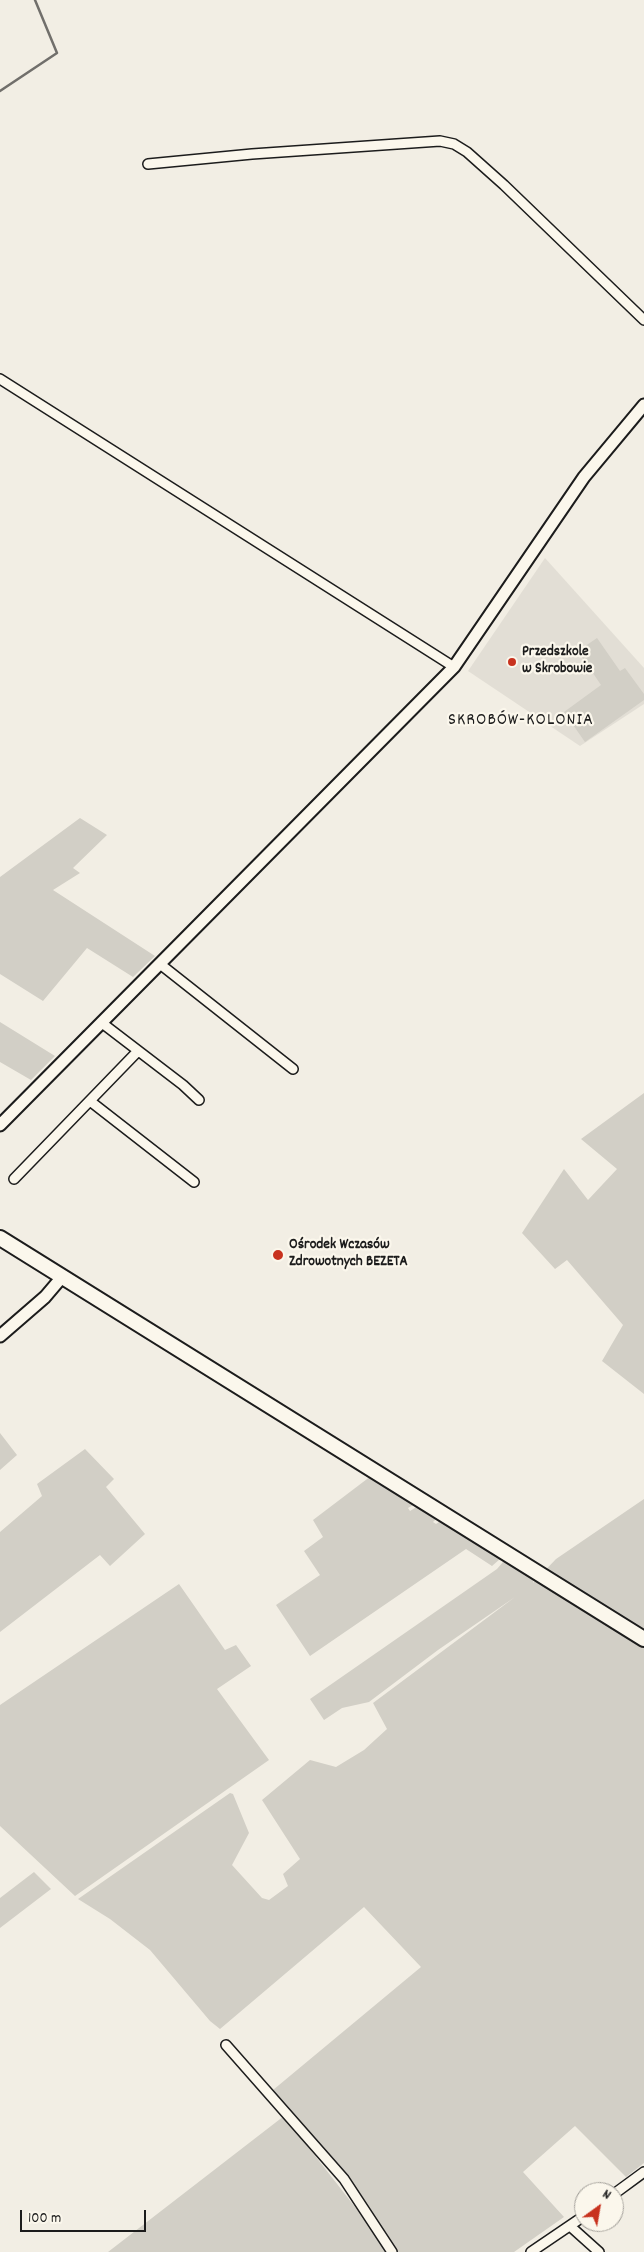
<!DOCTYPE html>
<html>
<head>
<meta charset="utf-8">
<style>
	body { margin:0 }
	#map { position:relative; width:644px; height:2252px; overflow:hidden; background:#f2eee4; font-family:Dekko,sans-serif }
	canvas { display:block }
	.north { position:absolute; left:574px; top:2182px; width:50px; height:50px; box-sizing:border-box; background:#fbf7ec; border:1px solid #a29f99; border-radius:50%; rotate:32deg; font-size:14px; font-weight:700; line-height:20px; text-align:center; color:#1c1c1c }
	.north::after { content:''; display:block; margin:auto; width:18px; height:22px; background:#c8321e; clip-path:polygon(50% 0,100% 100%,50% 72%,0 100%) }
	.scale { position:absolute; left:20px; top:2210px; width:126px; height:22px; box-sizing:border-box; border:2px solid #1c1c1c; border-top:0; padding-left:6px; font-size:15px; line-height:18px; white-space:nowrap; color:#1c1c1c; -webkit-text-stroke:4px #fbf7ec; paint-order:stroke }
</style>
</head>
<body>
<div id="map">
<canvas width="644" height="2252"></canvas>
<div class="north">N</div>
<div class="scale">100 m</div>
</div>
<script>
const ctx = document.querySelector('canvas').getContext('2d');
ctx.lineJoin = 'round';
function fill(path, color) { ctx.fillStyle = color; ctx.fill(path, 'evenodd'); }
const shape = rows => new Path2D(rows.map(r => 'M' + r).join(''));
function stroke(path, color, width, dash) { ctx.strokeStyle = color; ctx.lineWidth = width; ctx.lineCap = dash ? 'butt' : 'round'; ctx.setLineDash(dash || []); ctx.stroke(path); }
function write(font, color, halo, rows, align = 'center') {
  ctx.font = font + ' Dekko,sans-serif'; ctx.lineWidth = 4.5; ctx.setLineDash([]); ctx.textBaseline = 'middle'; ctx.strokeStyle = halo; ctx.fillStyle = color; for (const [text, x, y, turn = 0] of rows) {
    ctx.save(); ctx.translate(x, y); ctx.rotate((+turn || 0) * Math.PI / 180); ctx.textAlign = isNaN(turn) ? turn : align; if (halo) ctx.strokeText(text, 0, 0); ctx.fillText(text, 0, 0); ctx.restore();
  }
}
const built = shape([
	[545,558,644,668,644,704,580,746,468,671]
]);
const green = shape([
	[597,638,620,671,625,668,644,694,644,700,585,742,564,712,601,685,578,651],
	[80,818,107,835,73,868,80,873,53,890,155,956,133,977,87,948,43,1001,0,974,0,877],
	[0,1022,55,1056,31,1080,0,1062],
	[644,1093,644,1394,602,1361,623,1325,567,1260,555,1269,522,1233,564,1169,588,1200,617,1169,581,1139],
	[0,1433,17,1455,0,1470],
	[85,1449,114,1479,106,1487,145,1534,110,1566,100,1555,0,1632,0,1532,42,1496,37,1484],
	[371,1476,415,1504,408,1508,410,1511,418,1506,437,1518,433,1522,436,1524,442,1520,500,1556,500,1559,492,1566,466,1549,310,1656,276,1605,320,1575,304,1551,323,1537,313,1520],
	[644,1499,644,2163,626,2177,575,2126,523,2172,564,2217,514,2252,393,2252,273,2090,421,1967,364,1907,220,2029,210,2021,150,1950,110,1919,78,1899,230,1793,233,1794,249,1833,232,1865,262,1898,269,1900,288,1886,283,1874,300,1859,262,1800,310,1760,336,1767,364,1750,387,1729,373,1703,515,1597,438,1650,369,1702,342,1708,324,1720,310,1699,497,1569,503,1562,507,1562,530,1574,534,1579,533,1583,556,1559],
	[179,1584,225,1650,236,1645,251,1666,217,1689,269,1760,75,1896,0,1826,0,1705],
	[34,1872,51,1889,0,1928,0,1898],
	[284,2116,373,2230,387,2252,108,2252]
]);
const stream = shape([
	[0,91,57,53,35,0]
]);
const minor = shape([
	[148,164,252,154,440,141,454,144,467,152,504,185,644,320],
	[0,379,454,667],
	[160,964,293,1069],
	[102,1023,183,1085,199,1100],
	[90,1101,194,1182],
	[14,1179,138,1051],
	[226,2045,344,2179,392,2252],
	[614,2194,644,2172],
	[570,2226,599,2252],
	[531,2252,584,2216]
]);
const tertiary = shape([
	[0,1125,454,667,584,477,644,405],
	[0,1336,45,1297,62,1277]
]);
const secondary = shape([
	[0,1238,644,1639]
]);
const markers = [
	[512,662,5,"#c8321e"],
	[278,1255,6,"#c8321e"]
];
const poiNames = [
	["Przedszkole",522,653],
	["w Skrobowie",522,670],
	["Ośrodek Wczasów",289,1246],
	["Zdrowotnych BEZETA",289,1263]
];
const quarterNames = [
	["SKROBÓW-KOLONIA",521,722]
];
fill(built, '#e2ded5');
fill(green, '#d2cfc6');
stroke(stream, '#716f6b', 2.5);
stroke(minor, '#1c1c1c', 12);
stroke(tertiary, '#1c1c1c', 15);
stroke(secondary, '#1c1c1c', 18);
stroke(minor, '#fbf7ec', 9);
stroke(tertiary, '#fbf7ec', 11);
stroke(secondary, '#fbf7ec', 14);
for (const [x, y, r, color] of markers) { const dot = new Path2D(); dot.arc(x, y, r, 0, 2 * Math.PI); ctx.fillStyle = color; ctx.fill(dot); stroke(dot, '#fbf7ec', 2); }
write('bold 15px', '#1c1c1c', '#fbf7ec', poiNames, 'left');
ctx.letterSpacing = '1px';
write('18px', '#1c1c1c', '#fbf7ec', quarterNames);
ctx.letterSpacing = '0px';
</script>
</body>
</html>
